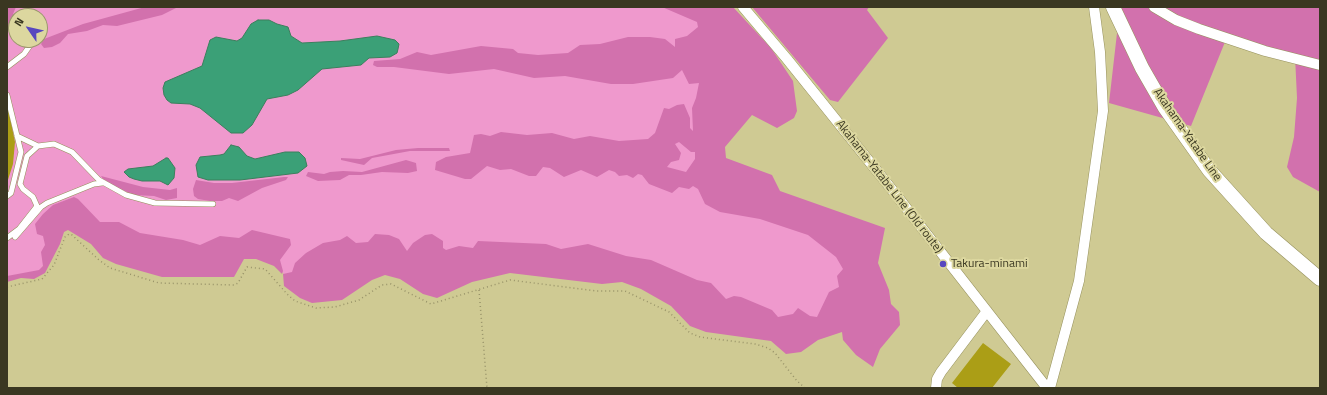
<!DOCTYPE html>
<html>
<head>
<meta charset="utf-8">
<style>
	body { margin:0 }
	#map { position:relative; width:1327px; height:395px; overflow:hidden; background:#cfca93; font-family:"Titillium Web",sans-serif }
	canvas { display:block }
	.frame { position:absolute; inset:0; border:8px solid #3a3721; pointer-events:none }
	.north { position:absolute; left:8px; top:8px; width:40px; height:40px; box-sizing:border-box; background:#dcd79f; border:1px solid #9b976d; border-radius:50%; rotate:304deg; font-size:11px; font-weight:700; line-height:16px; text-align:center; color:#3a3721 }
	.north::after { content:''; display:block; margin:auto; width:14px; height:18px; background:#5747bf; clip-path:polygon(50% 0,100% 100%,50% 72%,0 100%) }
</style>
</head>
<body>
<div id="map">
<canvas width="1327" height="395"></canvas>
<div class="frame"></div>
<div class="north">N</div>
</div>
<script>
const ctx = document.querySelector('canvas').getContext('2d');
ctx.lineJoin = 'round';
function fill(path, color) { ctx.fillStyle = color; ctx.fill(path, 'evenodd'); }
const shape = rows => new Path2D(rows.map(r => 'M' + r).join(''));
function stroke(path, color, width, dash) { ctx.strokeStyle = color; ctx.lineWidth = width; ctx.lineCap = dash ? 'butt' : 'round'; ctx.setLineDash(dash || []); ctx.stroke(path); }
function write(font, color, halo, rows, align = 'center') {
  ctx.font = font + ' "Titillium Web",sans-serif'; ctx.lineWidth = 4; ctx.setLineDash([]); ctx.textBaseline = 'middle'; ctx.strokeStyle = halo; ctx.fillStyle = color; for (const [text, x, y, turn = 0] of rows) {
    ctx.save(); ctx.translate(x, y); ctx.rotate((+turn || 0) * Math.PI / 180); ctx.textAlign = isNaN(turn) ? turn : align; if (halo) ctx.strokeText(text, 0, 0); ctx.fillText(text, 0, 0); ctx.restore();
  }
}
const green = shape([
	[7,7,690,7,703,26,717,171,870,257,833,329,775,333,632,278,510,269,384,273,291,283,276,264,255,253,156,262,69,228,61,232,39,273,7,278],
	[16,16,40,16,40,40,16,40]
]);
const forest = shape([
	[7,7,16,7,13,14,16,24,7,32],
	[145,7,178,7,162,15,117,26,103,25,87,31,68,34,60,43,52,47,44,48,41,44,44,39,83,24],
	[662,7,733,7,771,48,793,81,797,111,794,118,777,128,752,115,725,147,726,158,772,175,780,191,885,228,878,263,889,290,891,304,899,312,900,325,880,349,873,367,856,355,843,340,842,332,818,340,801,352,786,354,771,341,706,332,690,326,671,306,641,289,622,282,602,284,510,273,472,282,437,298,423,294,400,279,385,275,372,280,342,300,312,303,300,298,284,286,283,274,292,272,295,263,306,253,323,243,340,240,347,236,356,243,368,242,375,234,389,235,399,239,407,251,413,243,425,235,432,234,443,241,443,248,446,250,459,246,473,248,478,241,546,244,561,249,588,244,626,256,651,260,697,280,711,283,726,299,734,296,741,297,772,310,778,317,793,314,798,308,810,316,817,317,829,292,839,287,837,276,843,269,836,257,808,235,760,219,720,212,705,204,698,189,693,186,689,189,679,187,672,193,649,184,642,175,638,174,633,178,627,175,619,176,615,172,609,170,597,177,581,170,564,177,550,168,543,167,536,176,529,176,511,169,500,170,487,166,471,179,465,179,435,170,436,162,446,157,470,153,474,135,481,134,490,136,501,132,527,135,552,133,574,139,590,136,619,141,648,139,655,133,664,108,669,109,677,105,684,104,690,118,690,128,693,131,692,108,696,98,699,83,689,84,682,70,673,78,633,84,611,84,565,76,534,78,494,69,449,74,394,67,377,67,373,65,374,61,400,59,417,52,431,55,481,46,513,49,518,53,538,55,568,53,580,45,600,44,628,37,650,37,665,39,675,47,675,39,687,36,698,27,697,22],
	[679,142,691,152,695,152,695,159,686,172,667,167,671,162,679,160,681,153,675,144],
	[752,7,869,7,867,10,888,38,838,102,830,100],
	[1120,7,1320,7,1320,192,1293,177,1287,167,1294,137,1297,98,1295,56,1227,37,1191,126,1109,103],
	[418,148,449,148,450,151,410,151,372,158,364,165,341,160,341,158,360,159,396,150],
	[406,160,416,163,417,171,408,173,382,172,361,175,349,175,340,180,318,181,306,176,308,172,324,174,330,172,343,171,362,172],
	[101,176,143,187,170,190,177,188,177,198,166,200,154,196,134,195,117,188,103,179],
	[284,177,288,177,286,180,262,188,238,201,229,198,222,201,210,201,198,199,194,196,193,189,196,180,214,183,232,183],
	[74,197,78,199,100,222,119,222,140,233,183,240,200,245,220,236,239,238,252,230,290,239,291,245,280,260,283,271,282,274,274,266,256,259,244,259,234,277,162,277,116,264,103,258,91,244,68,230,64,232,60,244,45,273,34,279,21,278,7,282,7,276,39,270,43,266,41,252,45,245,43,236,37,234,35,224,43,214,53,205]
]);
const water = shape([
	[258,20,269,20,277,24,288,27,291,36,302,43,340,41,377,36,395,40,399,44,398,49,397,53,390,57,369,58,361,65,322,69,298,90,288,95,267,99,252,125,243,133,231,133,200,108,190,104,171,103,167,100,164,95,163,88,165,82,202,66,210,40,216,37,237,41,242,38,251,24,258,20],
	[231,145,239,147,247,156,255,159,285,152,299,152,305,158,307,166,298,173,240,180,208,180,198,177,196,165,200,157,220,155,224,154,231,145],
	[166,158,168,158,175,168,174,178,168,185,160,181,142,181,134,179,129,177,124,172,128,169,153,166,166,158]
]);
const building = shape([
	[8,108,15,142,13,164,7,183],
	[983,343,1011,364,992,388,958,388,952,383]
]);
const path = shape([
	[7,287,42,279,54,265,65,237,69,234,72,235,99,260,110,268,159,283,234,285,238,283,247,267,265,269,287,294,295,301,316,308,335,307,359,300,382,285,391,284,431,304,510,280,597,291,625,291,669,312,690,333,700,337,755,344,768,348,775,353,797,381,805,388],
	[479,290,487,388]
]);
const lane = shape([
	[7,67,24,54,31,44,31,40],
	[7,95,21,152,11,193,7,196],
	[17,136,38,146],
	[15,237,41,207,47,203,94,184,102,183],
	[7,238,19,229,37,206,33,197,23,189,20,184,27,156,38,146,54,144,72,152,99,180,126,195,155,203,213,204]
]);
const street = shape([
	[743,7,787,59,893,191,1047,388],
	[1154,7,1176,20,1199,29,1265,51,1320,65],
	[936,388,937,379,941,372,987,311],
	[1050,388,1079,281,1103,111,1100,52,1094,7]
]);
const secondary = shape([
	[1113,7,1142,68,1165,108,1209,170,1266,233,1320,279]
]);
const markers = [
	[943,264,4,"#5747bf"]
];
const streetNames = [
	["Akahama-Yatabe Line",1187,135,55],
	["Akahama-Yatabe Line (Old route)",889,187,52]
];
const poiNames = [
	["Takura-minami",951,264]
];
fill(green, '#ef99cd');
fill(forest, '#d271ad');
fill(water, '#3ba077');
stroke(water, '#3b805d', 1);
fill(building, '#ab9e16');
stroke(lane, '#96915c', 6);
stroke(street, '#96915c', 11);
stroke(secondary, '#96915c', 15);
stroke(path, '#989369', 1.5, [1, 3]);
stroke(lane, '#fff', 5);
stroke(street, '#fff', 10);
stroke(secondary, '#fff', 14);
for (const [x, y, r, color] of markers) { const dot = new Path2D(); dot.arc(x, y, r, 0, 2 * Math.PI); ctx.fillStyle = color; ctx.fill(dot); stroke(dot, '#dcd79f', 1.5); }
write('12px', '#3a3721', '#dcd79f', streetNames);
write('12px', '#3a3721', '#dcd79f', poiNames, 'left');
</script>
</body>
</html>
